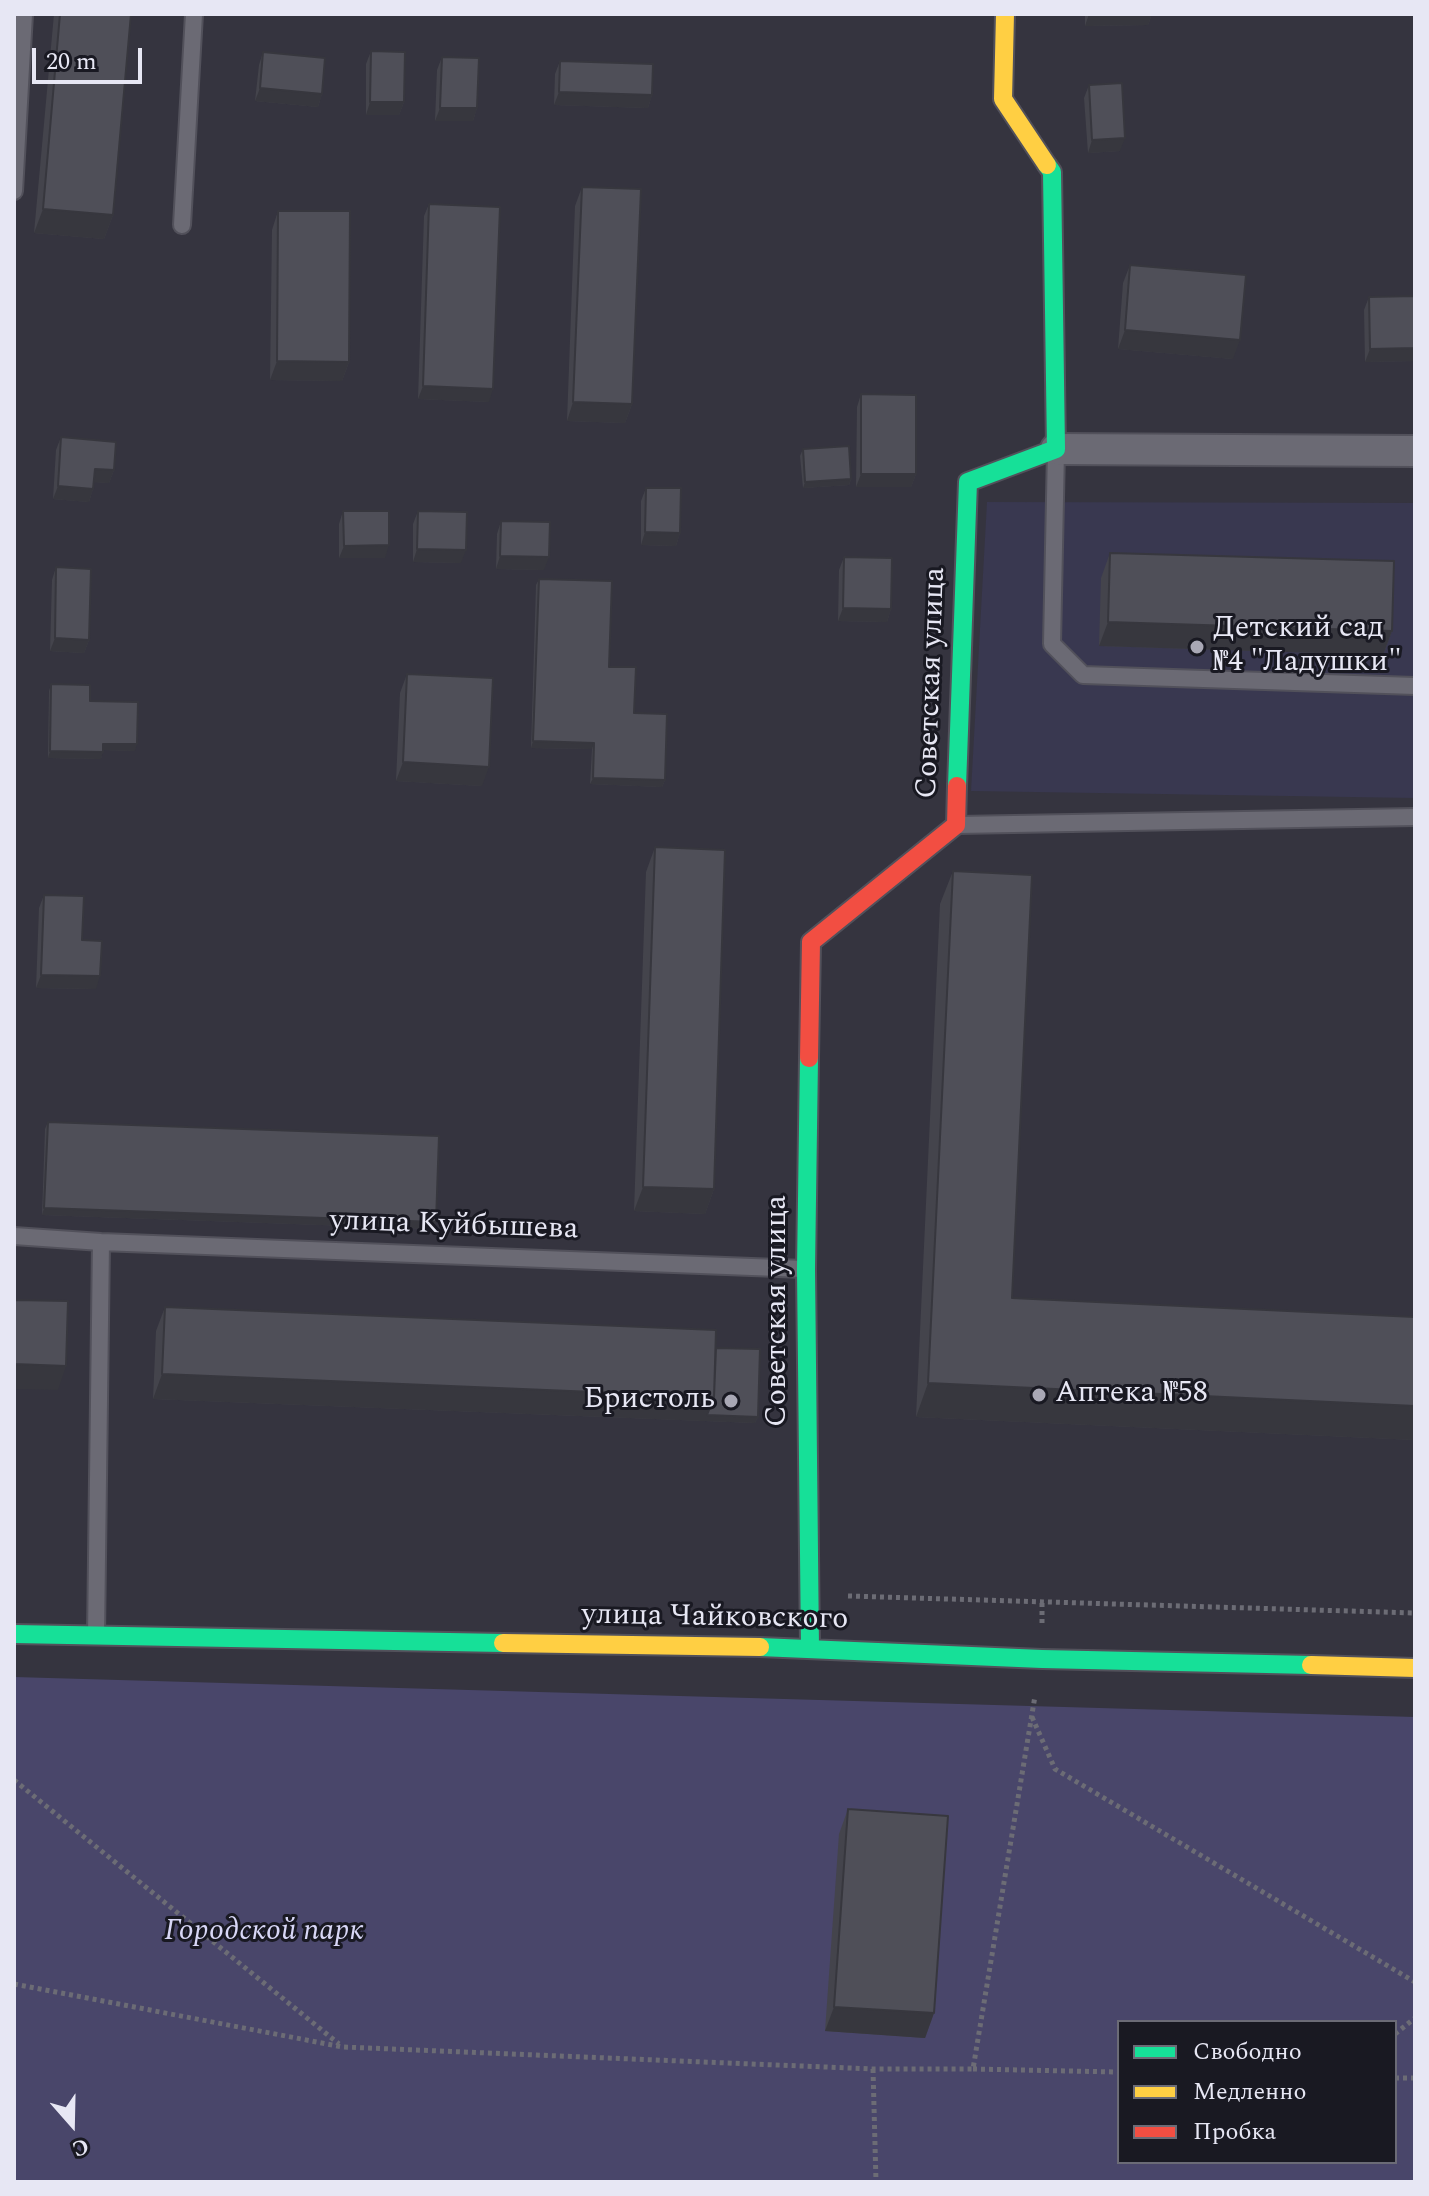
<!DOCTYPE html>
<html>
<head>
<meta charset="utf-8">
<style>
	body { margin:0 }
	#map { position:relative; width:1429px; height:2196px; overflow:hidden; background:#35343f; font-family:Spectral,serif }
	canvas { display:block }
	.frame { position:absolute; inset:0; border:16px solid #e7e7f4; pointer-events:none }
	.legend { position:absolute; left:1117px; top:2020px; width:280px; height:144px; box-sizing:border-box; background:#191922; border:2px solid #6b6b76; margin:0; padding:10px 14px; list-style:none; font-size:24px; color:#e7e7f4 }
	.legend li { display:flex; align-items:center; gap:16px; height:40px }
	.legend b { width:40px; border:2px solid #6b6b76 }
	.north { position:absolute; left:32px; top:2084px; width:80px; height:80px; -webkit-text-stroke:6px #191922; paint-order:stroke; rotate:160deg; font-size:22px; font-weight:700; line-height:32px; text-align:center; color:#e7e7f4 }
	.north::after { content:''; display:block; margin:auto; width:28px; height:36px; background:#e7e7f4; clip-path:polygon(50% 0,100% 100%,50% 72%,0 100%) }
	.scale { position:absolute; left:32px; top:48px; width:110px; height:36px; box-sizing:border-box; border:4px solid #e7e7f4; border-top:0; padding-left:10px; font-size:24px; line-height:28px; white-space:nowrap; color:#e7e7f4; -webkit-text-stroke:6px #191922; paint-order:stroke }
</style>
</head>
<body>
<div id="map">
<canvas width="1429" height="2196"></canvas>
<div class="frame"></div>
<ul class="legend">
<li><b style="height:10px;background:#16e098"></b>Свободно</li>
<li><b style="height:10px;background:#ffcf43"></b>Медленно</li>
<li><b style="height:10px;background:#f24e42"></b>Пробка</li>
</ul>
<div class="north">С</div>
<div class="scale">20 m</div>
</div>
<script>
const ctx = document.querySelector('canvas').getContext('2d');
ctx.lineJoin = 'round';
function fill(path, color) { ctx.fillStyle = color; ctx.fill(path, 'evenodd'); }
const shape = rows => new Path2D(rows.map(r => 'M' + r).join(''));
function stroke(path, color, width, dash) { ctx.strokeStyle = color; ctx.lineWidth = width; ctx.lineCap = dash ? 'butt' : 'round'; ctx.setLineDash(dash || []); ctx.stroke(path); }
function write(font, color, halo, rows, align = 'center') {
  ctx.font = font + ' Spectral,serif'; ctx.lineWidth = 6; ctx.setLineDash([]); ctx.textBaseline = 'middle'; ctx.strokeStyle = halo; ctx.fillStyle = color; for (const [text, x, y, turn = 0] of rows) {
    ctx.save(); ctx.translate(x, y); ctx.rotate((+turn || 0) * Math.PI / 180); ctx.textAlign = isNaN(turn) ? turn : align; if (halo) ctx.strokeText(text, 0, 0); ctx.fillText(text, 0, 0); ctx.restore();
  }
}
const built = shape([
	[987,502,1415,503,1415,798,971,791]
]);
const green = shape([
	[14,1677,1415,1717,1415,2182,14,2182],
	[1119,2022,1395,2022,1395,2162,1119,2162]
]);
const path = shape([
	[848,1596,1415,1613],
	[1042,1623,1042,1602],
	[1032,1717,1055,1769,1415,1982],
	[14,1780,339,2044],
	[14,1984,343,2047,873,2069,973,2069,1035,1696],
	[1395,2034,1415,2018],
	[873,2069,876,2182],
	[973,2069,1119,2072],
	[1395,2078,1415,2078]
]);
const lane = shape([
	[14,191,24,14],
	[182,225,194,14],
	[1056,450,1052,644,1083,675,1415,686],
	[957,825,1415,817],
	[14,1236,101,1242,804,1269],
	[96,1636,101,1242]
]);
const street = shape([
	[1056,449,1415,451]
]);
const fast = shape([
	[957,786,968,482,1056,449,1052,172,1047,165],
	[809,1058,806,1269,810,1648],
	[14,1634,503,1643],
	[760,1647,1042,1659,1311,1665]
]);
const slow = shape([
	[1005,14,1003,99,1047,165],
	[503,1643,760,1647],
	[1311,1665,1415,1668]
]);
const jam = shape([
	[809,1058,811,942,956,825,957,786]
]);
const wall = shape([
	[54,14,131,14,113,215,104,239,34,233],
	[1085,14,1152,14,1148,25,1085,26],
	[371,51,404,102,399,115,366,115,366,64],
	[263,52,322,94,318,107,255,101,259,65],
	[442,57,477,108,473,121,435,121,437,70],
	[560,61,652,95,648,108,554,105,555,74],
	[1089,85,1120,151,1088,153,1084,98],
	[582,187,632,404,625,423,567,421,575,206],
	[429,204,489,402,418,399,424,216],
	[278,211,349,362,342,381,270,380,272,230],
	[1130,265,1233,359,1118,349,1123,283],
	[1415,296,1415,361,1365,362,1364,310,1369,297],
	[861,394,916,474,911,487,856,487,857,407],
	[61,437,114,470,109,483,94,482,93,489,89,502,53,499,56,450],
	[803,449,851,479,849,485,803,488,800,456],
	[646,488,680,533,676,546,641,545,641,501],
	[343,511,385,558,339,558,339,524],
	[418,511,461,563,413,562,413,524],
	[501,521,544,570,496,569,497,534],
	[1110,553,1392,631,1383,655,1099,646,1101,578],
	[844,557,891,609,887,622,838,621,839,570],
	[56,567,89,640,84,653,50,651,52,580],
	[539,579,609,667,634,713,665,780,662,787,590,784,592,749,531,748,536,585],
	[407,674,482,786,396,781,400,693],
	[51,684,90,701,135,751,103,750,101,759,48,758,49,691],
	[655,847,714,1189,705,1214,634,1211,646,872],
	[953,871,1012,1298,1415,1317,1415,1440,916,1417,940,904],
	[44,895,82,940,96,989,36,988,39,908],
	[48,1122,436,1222,433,1229,42,1215,45,1129],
	[165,1307,716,1348,758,1417,755,1423,153,1399,156,1331],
	[848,1809,934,2013,925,2038,825,2031,839,1834]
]);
const shadedWall = shape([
	[1089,14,1152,14,1148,25,1085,26],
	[260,88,322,94,318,107,255,101],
	[559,92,652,95,648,108,554,105],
	[370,102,404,102,399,115,366,115],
	[440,108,477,108,473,121,435,121],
	[1125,138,1120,151,1088,153,1092,140],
	[43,209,113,215,104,239,34,233],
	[1125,330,1240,340,1233,359,1118,349],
	[1415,348,1415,361,1365,362,1370,349],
	[277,361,349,362,342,381,270,380],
	[423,386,493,389,489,402,418,399],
	[573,402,632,404,625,423,567,421],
	[95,469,114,470,109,483,90,482],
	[861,474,916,474,911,487,856,487],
	[851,479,849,485,803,488,805,482],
	[58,486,93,489,89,502,53,499],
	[645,532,680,533,676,546,641,545],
	[389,545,385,558,339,558,344,546],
	[417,549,466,550,461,563,413,562],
	[500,556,549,557,544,570,496,569],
	[843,608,891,609,887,622,838,621],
	[1108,622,1392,631,1383,655,1099,646],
	[55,638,89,640,84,653,50,651],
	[533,741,594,743,592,749,531,748],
	[103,744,137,744,135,751,101,750],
	[50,751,103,752,101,759,48,758],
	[403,762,489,767,482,786,396,781],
	[593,778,665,780,662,787,590,784],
	[41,975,100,976,96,989,36,988],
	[643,1187,714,1189,705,1214,634,1211],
	[44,1208,436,1222,433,1229,42,1215],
	[14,1364,66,1366,58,1390,14,1389],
	[162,1374,714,1397,758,1417,755,1423,153,1399],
	[928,1383,1415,1406,1415,1440,916,1417],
	[834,2007,934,2013,925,2038,825,2031]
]);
const building = shape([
	[60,14,131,14,113,215,43,209,60,14],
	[371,51,405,52,404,102,370,102,371,51],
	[263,52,325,58,322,94,260,88,263,52],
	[442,57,479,58,477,108,440,108,442,57],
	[560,61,653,64,652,95,559,92,560,61],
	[1122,83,1125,138,1092,140,1089,85,1122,83],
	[582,187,641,189,632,404,573,402,582,187],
	[429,204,500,207,493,389,423,386,429,204],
	[278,211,350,211,349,362,277,361,278,211],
	[1130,265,1246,275,1240,340,1125,330,1130,265],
	[1415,296,1415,348,1370,349,1369,297,1415,296],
	[861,394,916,395,916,474,861,474,861,394],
	[61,437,116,442,114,470,95,469,93,489,58,486,61,437],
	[849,446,851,479,805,482,803,449,849,446],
	[646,488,681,488,680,533,645,532,646,488],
	[343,511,389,511,389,545,344,546,343,511],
	[418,511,467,512,466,550,417,549,418,511],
	[501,521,550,522,549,557,500,556,501,521],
	[1110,553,1394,561,1392,631,1108,622,1110,553],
	[844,557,892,558,891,609,843,608,844,557],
	[56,567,91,569,89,640,55,638,56,567],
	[539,579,612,581,609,667,636,667,634,713,667,714,665,780,593,778,594,743,533,741,539,579],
	[407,674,493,678,489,767,403,762,407,674],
	[51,684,90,685,90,701,138,702,137,744,103,744,103,752,50,751,51,684],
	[655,847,725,850,714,1189,643,1187,655,847],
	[953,871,1032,875,1012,1298,1415,1317,1415,1406,928,1383,953,871],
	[44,895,84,896,82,940,102,941,100,976,41,975,44,895],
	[48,1122,439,1136,436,1222,44,1208,48,1122],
	[14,1300,68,1301,66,1366,14,1364,14,1300],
	[165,1307,716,1330,714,1397,162,1374,165,1307],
	[716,1348,760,1349,758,1417,707,1415,714,1397,716,1348],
	[848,1809,948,1816,934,2013,834,2007,848,1809]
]);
const markers = [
	[1197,647,8,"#a9a8b5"],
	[1039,1395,8,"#a9a8b5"],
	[731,1401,8,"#a9a8b5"]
];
const poiNames = [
	["Детский сад",1213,630],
	["№4 \"Ладушки\"",1213,664],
	["Аптека №58",1055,1395],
	["Бристоль",715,1401,"right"]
];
const streetNames = [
	["Советская улица",933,683,-88],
	["улица Куйбышева",454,1227,2],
	["Советская улица",779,1311,-90],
	["улица Чайковского",715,1619,1]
];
const parkNames = [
	["Городской парк",264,1933]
];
fill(built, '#393850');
fill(green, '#49466a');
stroke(lane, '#52515b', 20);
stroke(street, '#52515b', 34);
stroke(fast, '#52515b', 22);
stroke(slow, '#52515b', 22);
stroke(jam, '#52515b', 22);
stroke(path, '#6c6c75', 5, [4, 4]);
stroke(lane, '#6b6a74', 16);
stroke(street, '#6b6a74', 30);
stroke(fast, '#16e098', 18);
stroke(slow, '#ffcf43', 18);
stroke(jam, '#f24e42', 18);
fill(wall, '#44444c');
fill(shadedWall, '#37373e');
fill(building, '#4f4f58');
stroke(building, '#37373e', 2);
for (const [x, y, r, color] of markers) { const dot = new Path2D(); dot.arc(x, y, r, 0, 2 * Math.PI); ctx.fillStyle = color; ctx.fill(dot); stroke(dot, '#191922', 3); }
write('30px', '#e7e7f4', '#191922', poiNames, 'left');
write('30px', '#e7e7f4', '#191922', streetNames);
write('italic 30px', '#d8d7f6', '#191922', parkNames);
</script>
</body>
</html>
